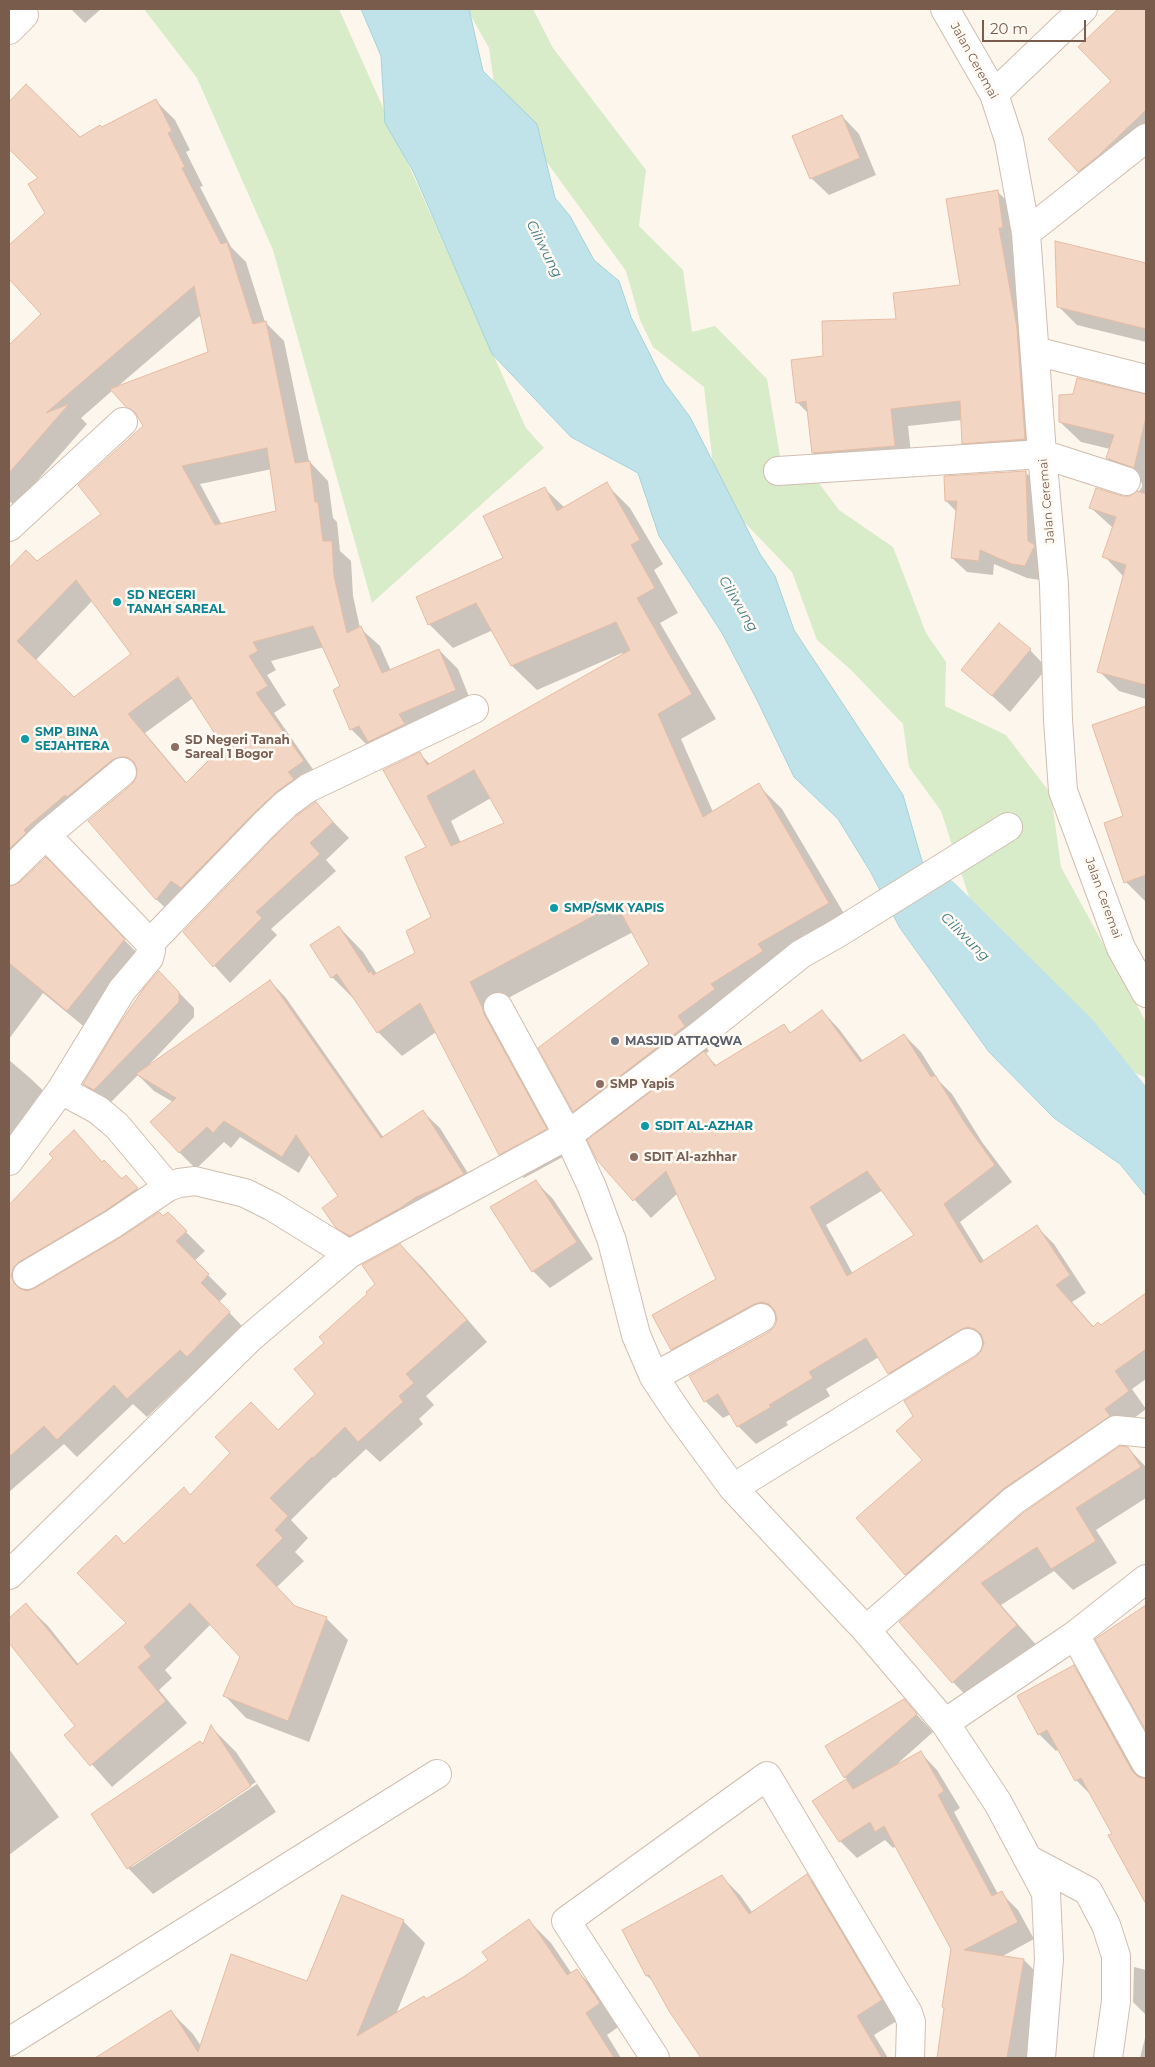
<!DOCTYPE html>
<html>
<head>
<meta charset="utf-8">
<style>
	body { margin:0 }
	#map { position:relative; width:1155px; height:2067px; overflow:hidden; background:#fdf6ec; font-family:Montserrat,sans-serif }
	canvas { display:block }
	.frame { position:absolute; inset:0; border:10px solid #7a5c4d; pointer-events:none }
	.scale { position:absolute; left:982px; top:20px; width:104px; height:22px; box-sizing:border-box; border:2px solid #7a5c4d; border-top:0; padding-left:6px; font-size:15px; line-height:18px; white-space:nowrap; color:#7a5c4d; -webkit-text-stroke:4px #fffaf3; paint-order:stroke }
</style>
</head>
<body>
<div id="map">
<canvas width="1155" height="2067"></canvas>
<div class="frame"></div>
<div class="scale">20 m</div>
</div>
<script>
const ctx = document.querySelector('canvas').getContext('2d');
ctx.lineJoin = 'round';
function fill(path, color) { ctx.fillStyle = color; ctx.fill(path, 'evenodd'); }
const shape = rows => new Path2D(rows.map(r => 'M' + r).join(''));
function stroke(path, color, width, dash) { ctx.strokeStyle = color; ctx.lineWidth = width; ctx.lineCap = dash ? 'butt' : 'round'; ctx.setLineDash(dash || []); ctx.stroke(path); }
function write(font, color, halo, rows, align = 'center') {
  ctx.font = font + ' Montserrat,sans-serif'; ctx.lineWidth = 5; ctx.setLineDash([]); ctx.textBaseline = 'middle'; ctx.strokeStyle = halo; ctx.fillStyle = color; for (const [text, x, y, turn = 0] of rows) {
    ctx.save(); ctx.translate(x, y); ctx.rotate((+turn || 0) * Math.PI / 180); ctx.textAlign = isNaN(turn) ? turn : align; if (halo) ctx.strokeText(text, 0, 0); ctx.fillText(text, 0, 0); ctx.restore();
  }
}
const green = shape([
	[144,9,339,9,526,428,544,448,372,603,273,250,197,78],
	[467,9,533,9,553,48,646,170,639,226,683,270,692,332,715,326,767,379,780,456,804,463,839,510,893,547,926,633,946,662,945,706,1006,735,1051,794,1061,867,1146,1022,1146,1078,1125,1068,1057,994,997,943,973,909,941,811,909,767,903,724,851,670,817,640,792,572,746,524,713,505,712,456,704,387,653,347,640,320,626,271,495,91,489,48]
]);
const water = shape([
	[361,9,469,9,483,71,537,124,555,198,570,216,594,260,619,281,631,317,664,382,690,417,760,554,775,576,794,630,903,795,928,882,1056,1045,1134,1097,1146,1111,1146,1196,1120,1164,1054,1118,989,1052,900,928,870,871,838,819,794,777,758,702,722,633,659,536,638,473,571,437,492,354,413,171,385,123,381,56,361,9]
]);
const shadow = shape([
	[71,9,101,9,85,23],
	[1120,9,1146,9,1146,148,1099,190,1079,171,1112,81,1080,47],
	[26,85,80,138,156,101,175,120,190,150,186,152,203,186,200,187,231,247,246,262,265,322,284,341,309,461,328,481,333,518,337,522,340,551,351,561,353,596,360,628,380,646,391,671,439,650,458,669,474,709,370,748,351,729,342,687,324,647,271,661,276,670,267,675,286,705,274,713,321,781,176,918,157,900,90,821,133,785,138,775,131,778,17,879,10,889,64,878,143,959,87,1029,43,993,9,1039,9,570,26,552,37,563,103,514,145,426,141,419,113,390,81,418,87,424,15,506,9,501,9,346,43,315,9,278,9,247,47,213,40,179,9,148,9,103],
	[201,315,209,353,117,387],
	[272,469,277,512,222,525,200,484],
	[93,600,133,655,74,699,35,661],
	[193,698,225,746,187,783,145,733],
	[842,116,859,134,876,175,829,195,811,178],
	[997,191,1015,209,1042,456,980,460,963,443,962,420,908,426,912,463,831,470,813,453,809,414,797,402,825,357,961,286],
	[1057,242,1146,264,1146,342,1077,325,1058,306],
	[1142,395,1146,395,1146,699,1119,691,1099,671,1124,577,1104,556,1113,528,1090,507,1121,497,1130,497,1137,494,1142,487,1142,483,1127,478,1107,458,1110,449,1081,442,1060,422],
	[1025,472,1040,486,1048,560,1040,580,1027,578,994,564,993,575,967,572,952,558,957,512,946,501],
	[606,484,630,508,663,564,654,570,678,613,660,623,716,719,681,739,713,812,758,785,782,809,852,927,701,1041,709,1051,705,1054,717,1066,784,1026,791,1033,822,1011,839,1029,863,1061,904,1035,921,1052,939,1081,952,1094,982,1142,1012,1182,960,1222,984,1261,1036,1226,1054,1244,1086,1293,1072,1302,1094,1327,1101,1327,1146,1295,1146,1379,1132,1389,1146,1409,1020,1506,923,1592,906,1574,923,1460,977,1357,983,1351,984,1345,978,1346,906,1391,889,1373,879,1357,826,1389,830,1396,786,1422,788,1425,756,1444,738,1426,731,1414,723,1418,705,1401,776,1326,778,1320,772,1321,689,1366,672,1349,718,1280,678,1193,651,1218,598,1159,597,1134,574,1111,650,965,633,932,493,1006,570,1153,524,1178,500,1154,436,1032,402,1056,378,1032,356,1001,332,977,339,927,363,952,377,974,417,953,433,918,420,754,430,764,623,655,622,653,537,690,512,666,493,630,453,648,429,624,505,559,544,488,565,508],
	[491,798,505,823,461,843,451,821],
	[552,1125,553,1127,507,1152,507,1149],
	[883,1190,916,1235,853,1274,826,1225],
	[1030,650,1047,668,1010,712,962,669],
	[1146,707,1146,902,1126,882,1124,817,1094,725],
	[315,803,349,838,326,860,336,871,271,929,277,935,230,983,184,932],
	[159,972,194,1008,194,1017,144,1070,270,981,286,998,384,1138,423,1112,440,1128,479,1191,354,1244,337,1227,340,1197,310,1154,299,1173,240,1137,231,1148,224,1142,196,1169,179,1152,173,1102,154,1091,138,1075,109,1104,99,1099,84,1084],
	[9,1060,30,1078,49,1096,9,1153],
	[74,1132,103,1163,123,1180,126,1177,145,1196,32,1286,31,1291,164,1218,168,1214,205,1251,194,1261,227,1294,219,1302,248,1332,207,1375,199,1368,147,1417,133,1404,77,1457,64,1444,9,1492,9,1414,23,1401,9,1386,9,1205,55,1158],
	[536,1182,553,1199,593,1259,550,1288,533,1271],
	[400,1245,422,1267,487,1342,426,1396,434,1405,419,1419,423,1424,380,1462,366,1449,335,1478,334,1477,291,1520,308,1538,295,1552,304,1561,277,1587,297,1608,326,1618,348,1640,309,1742,246,1718,225,1696,242,1656,211,1624,165,1670,172,1678,159,1690,187,1723,112,1787,66,1735,77,1726,9,1642,9,1619,26,1605,48,1626,79,1665,128,1623,125,1545,278,1431,317,1394,325,1343,377,1284],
	[1128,1448,1146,1467,1146,1498,1096,1530,1117,1563,1073,1590,1054,1571,1001,1605,1038,1647,974,1704,953,1682,901,1622],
	[1146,1607,1146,1729,1097,1639],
	[1073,1666,1090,1683,1144,1779,1146,1780,1146,1890,1093,1797,1076,1780,1059,1749,1056,1751,1039,1734],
	[904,1701,933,1732,896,1765,920,1752,937,1770,960,1808,954,1812,998,1894,1001,1893,1018,1910,1034,1939,1001,1957,1024,1960,1041,1977,1027,2058,942,2058,952,1949,896,1846,893,1848,885,1840,857,1858,840,1841,814,1801,847,1780,827,1746],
	[211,1727,236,1752,276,1812,153,1894,128,1868,203,1746],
	[256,1782,257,1784,132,1867,132,1864],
	[9,1749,59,1817,9,1855],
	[807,1876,826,1894,900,2019,874,2035,888,2058,703,2058,655,1983,647,1976,623,1931,722,1877,740,1895,752,1912],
	[403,1921,425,1943,396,2014,427,2000,490,1961,529,1921,551,1943,572,1974,576,1970,598,1992,621,2025,607,2035,621,2058,128,2058,120,2044,171,2012,193,2034,201,2046,308,1982],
	[1134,1967,1146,1970,1146,2015,1133,2002],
	[1146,2034,1146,2058,1140,2058]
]);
const river = shape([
	[933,905,1070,1041,1146,1136]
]);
const building = shape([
	[1118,9,1146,9,1146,110,1098,156,1078,172,1048,139,1111,81,1078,47,1118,9],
	[26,84,80,137,100,125,102,127,156,99,172,131,168,133,185,167,182,168,221,244,227,242,253,324,266,321,295,463,310,461,315,502,318,502,323,541,332,541,334,576,347,633,361,626,382,673,439,649,456,690,399,714,405,724,368,742,359,726,350,730,333,690,340,686,313,626,253,642,258,651,249,656,268,686,256,693,304,761,288,772,294,779,275,793,254,813,181,888,171,881,156,900,88,821,132,784,136,778,137,769,134,762,127,757,120,757,112,760,67,797,65,795,24,830,26,833,9,849,9,568,26,550,37,561,101,514,78,485,143,426,135,412,126,407,110,389,208,352,194,286,46,413,69,404,9,473,9,345,41,314,9,279,9,245,45,213,28,184,38,178,9,149,9,102,26,84],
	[267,448,276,511,215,525,182,466,267,448],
	[76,580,131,654,74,697,17,641,76,580],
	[178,677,223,746,186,783,128,714,178,677],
	[842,115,860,158,810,179,792,136,842,115],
	[998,190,1003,228,999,228,1017,328,1025,439,962,444,960,401,891,409,895,446,812,453,806,401,796,403,791,360,823,356,822,321,896,319,893,293,960,285,946,199,998,190],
	[1055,241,1146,263,1146,329,1057,307,1055,241],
	[1077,378,1146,394,1146,417,1134,468,1106,458,1114,435,1059,422,1059,395,1073,394,1077,378],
	[1026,471,1028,541,1035,545,1025,566,1012,564,980,550,979,561,951,558,957,501,945,501,944,476,1026,471],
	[607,482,640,540,631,545,655,588,637,598,692,694,658,714,703,817,759,783,829,903,758,944,763,951,711,984,715,989,678,1016,685,1026,573,1112,538,1048,649,964,616,904,470,982,482,1007,484,1014,547,1129,499,1155,420,1003,377,1033,337,974,331,978,310,945,339,926,369,973,371,971,373,975,415,953,406,931,431,917,405,857,426,847,383,770,420,752,427,765,630,650,616,622,511,666,476,603,428,625,416,597,503,558,483,516,545,487,557,511,607,482],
	[474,770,504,823,451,846,427,796,474,770],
	[1096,488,1122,496,1130,496,1137,491,1146,494,1146,685,1097,672,1126,565,1102,557,1116,517,1089,508,1096,488],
	[999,623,1031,649,992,696,961,670,999,623],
	[1146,706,1146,875,1124,883,1104,823,1123,816,1092,725,1146,706],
	[316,802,333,822,310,843,320,854,256,912,262,918,213,967,183,932,276,835,296,816,316,802],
	[46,857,125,939,67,1011,9,963,9,886,20,882,46,857],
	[159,971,179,992,179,1002,94,1090,83,1084,118,1026,144,988,159,971],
	[270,980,381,1138,423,1110,464,1174,437,1188,416,1197,400,1208,350,1236,336,1228,322,1208,338,1196,296,1135,282,1157,224,1121,213,1133,207,1127,179,1153,150,1122,176,1098,136,1074,270,980],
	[822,1010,860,1062,904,1034,931,1077,935,1075,965,1123,995,1165,944,1204,980,1263,1037,1225,1070,1275,1056,1285,1093,1327,1098,1322,1101,1325,1146,1293,1146,1349,1115,1371,1129,1391,1105,1409,1110,1416,1003,1489,905,1575,856,1518,922,1460,896,1431,913,1416,904,1401,977,1356,981,1351,984,1343,981,1334,975,1329,967,1327,960,1330,888,1374,866,1338,809,1372,813,1378,769,1405,771,1407,737,1427,718,1394,704,1402,689,1376,769,1332,775,1326,777,1319,775,1311,769,1304,762,1302,754,1304,671,1350,652,1315,716,1279,666,1171,633,1201,597,1160,587,1140,704,1051,715,1066,784,1024,790,1033,822,1010],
	[867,1171,914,1235,847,1276,810,1207,867,1171],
	[74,1130,102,1162,104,1160,122,1179,126,1175,138,1188,105,1211,19,1262,14,1267,11,1275,14,1283,19,1288,27,1291,35,1288,121,1237,159,1212,163,1216,168,1212,187,1231,176,1241,209,1274,201,1283,230,1312,187,1357,180,1350,127,1399,114,1385,57,1440,44,1426,9,1457,9,1205,53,1158,49,1154,74,1130],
	[536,1180,577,1242,532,1272,490,1207,536,1180],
	[400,1244,467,1320,406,1374,414,1383,399,1396,403,1402,358,1442,345,1427,313,1458,312,1457,270,1498,288,1516,275,1530,283,1538,256,1565,295,1606,327,1617,288,1721,223,1696,240,1657,190,1603,144,1647,151,1656,138,1667,166,1701,90,1766,64,1735,75,1726,9,1643,9,1618,26,1603,77,1665,126,1623,77,1573,116,1535,124,1544,184,1487,190,1495,230,1453,215,1437,251,1402,278,1430,315,1394,294,1369,324,1343,319,1337,367,1294,366,1292,375,1284,362,1265,400,1244],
	[1120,1446,1128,1447,1141,1467,1076,1508,1096,1541,1051,1569,1037,1547,981,1583,1017,1625,952,1683,899,1622,1023,1513,1120,1446],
	[1146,1605,1146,1731,1095,1639,1146,1605],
	[1074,1665,1132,1771,1138,1777,1146,1779,1146,1904,1108,1835,1112,1834,1081,1778,1075,1781,1047,1730,1038,1735,1017,1696,1074,1665],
	[904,1699,917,1714,844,1778,825,1746,904,1699],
	[211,1725,251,1786,127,1869,91,1814,200,1741,203,1744,211,1725],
	[921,1751,944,1791,938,1795,992,1896,1002,1891,1018,1922,964,1950,1024,1959,1007,2058,937,2058,944,2008,942,2007,951,1949,884,1826,875,1832,870,1822,839,1842,812,1801,846,1779,853,1789,921,1751],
	[807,1874,882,2000,857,2016,882,2058,701,2058,669,2011,649,1975,646,1976,622,1930,722,1875,749,1914,807,1874],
	[342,1895,404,1920,357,2036,424,1996,426,1999,465,1976,488,1960,482,1952,529,1919,567,1975,577,1969,600,2003,586,2013,614,2058,95,2058,171,2010,198,2052,231,1954,307,1981,342,1895]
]);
const minor = shape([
	[945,9,994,94,1009,140,1026,233,1042,454,1054,584,1058,720,1063,791,1121,948,1146,993],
	[9,30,24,15],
	[994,94,1083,9],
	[1026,233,1146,138],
	[1035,351,1146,379],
	[778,471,1042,454,1126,481],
	[9,527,123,422],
	[46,835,150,943],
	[9,871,46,835,122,772],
	[498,1007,568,1135,592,1187,612,1241,636,1335,654,1377,678,1413,733,1488,866,1630,945,1723,998,1803,1046,1893,1049,1959,1041,2058],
	[61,1090,98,1110,117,1126,168,1187,179,1183,195,1181,245,1193,273,1207,349,1254],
	[9,1161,61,1090,122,990,149,958,151,950,150,943,265,824,286,804,308,788,474,709],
	[27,1275,113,1224,168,1187],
	[654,1377,761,1318],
	[733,1488,968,1343],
	[9,1575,251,1337,349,1254,568,1135,700,1035,801,954,838,933,1008,827],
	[866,1630,1013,1501,1116,1430,1146,1433],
	[1075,1635,1146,1579],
	[945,1723,1075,1635,1146,1763],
	[1028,1859,1088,1891,1106,1925,1116,1956,1116,2001,1108,2058],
	[9,2042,437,1774],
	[655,2058,566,1921,767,1776,908,2013,911,2022,910,2058]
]);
const markers = [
	[117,602,5,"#0f9aa8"],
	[25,739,5,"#0f9aa8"],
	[175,747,5,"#8d6e63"],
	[554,908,5,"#0f9aa8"],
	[615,1041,5,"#6b7280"],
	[600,1084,5,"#8d6e63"],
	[645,1126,5,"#0f9aa8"],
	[634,1157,5,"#8d6e63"]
];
const streetNames = [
	["Jalan Ceremai",974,61,61],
	["Jalan Ceremai",1047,501,-95],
	["Jalan Ceremai",1103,898,70]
];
const cultureNames = [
	["SD NEGERI",127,595],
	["TANAH SAREAL",127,609],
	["SMP BINA",35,732],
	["SEJAHTERA",35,746],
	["SMP/SMK YAPIS",564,908],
	["SDIT AL-AZHAR",655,1126]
];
const educationNames = [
	["SD Negeri Tanah",185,740],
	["Sareal 1 Bogor",185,754],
	["SMP Yapis",610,1084],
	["SDIT Al-azhhar",644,1157]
];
const worshipNames = [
	["MASJID ATTAQWA",625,1041]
];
const waterNames = [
	["Ciliwung",544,249,63],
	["Ciliwung",738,604,59],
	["Ciliwung",965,937,45]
];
fill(green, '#d8ecc9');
fill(water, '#bfe3e8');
stroke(water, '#a5d3da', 1);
fill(shadow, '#0003');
stroke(river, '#bfe3e8', 62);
fill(building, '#f3d5c3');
stroke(building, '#e6bba3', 1);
stroke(minor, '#d1beb0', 30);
stroke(minor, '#fff', 28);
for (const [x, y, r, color] of markers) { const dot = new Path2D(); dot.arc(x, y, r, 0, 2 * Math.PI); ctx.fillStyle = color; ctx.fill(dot); stroke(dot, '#fffaf3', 2); }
write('12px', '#7a5c4d', '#fffaf3', streetNames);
write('bold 12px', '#0d838f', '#fffaf3', cultureNames, 'left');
write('bold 12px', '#785e54', '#fffaf3', educationNames, 'left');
write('bold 12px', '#5b616d', '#fffaf3', worshipNames, 'left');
write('italic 14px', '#437c86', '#fffaf3', waterNames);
</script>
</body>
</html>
